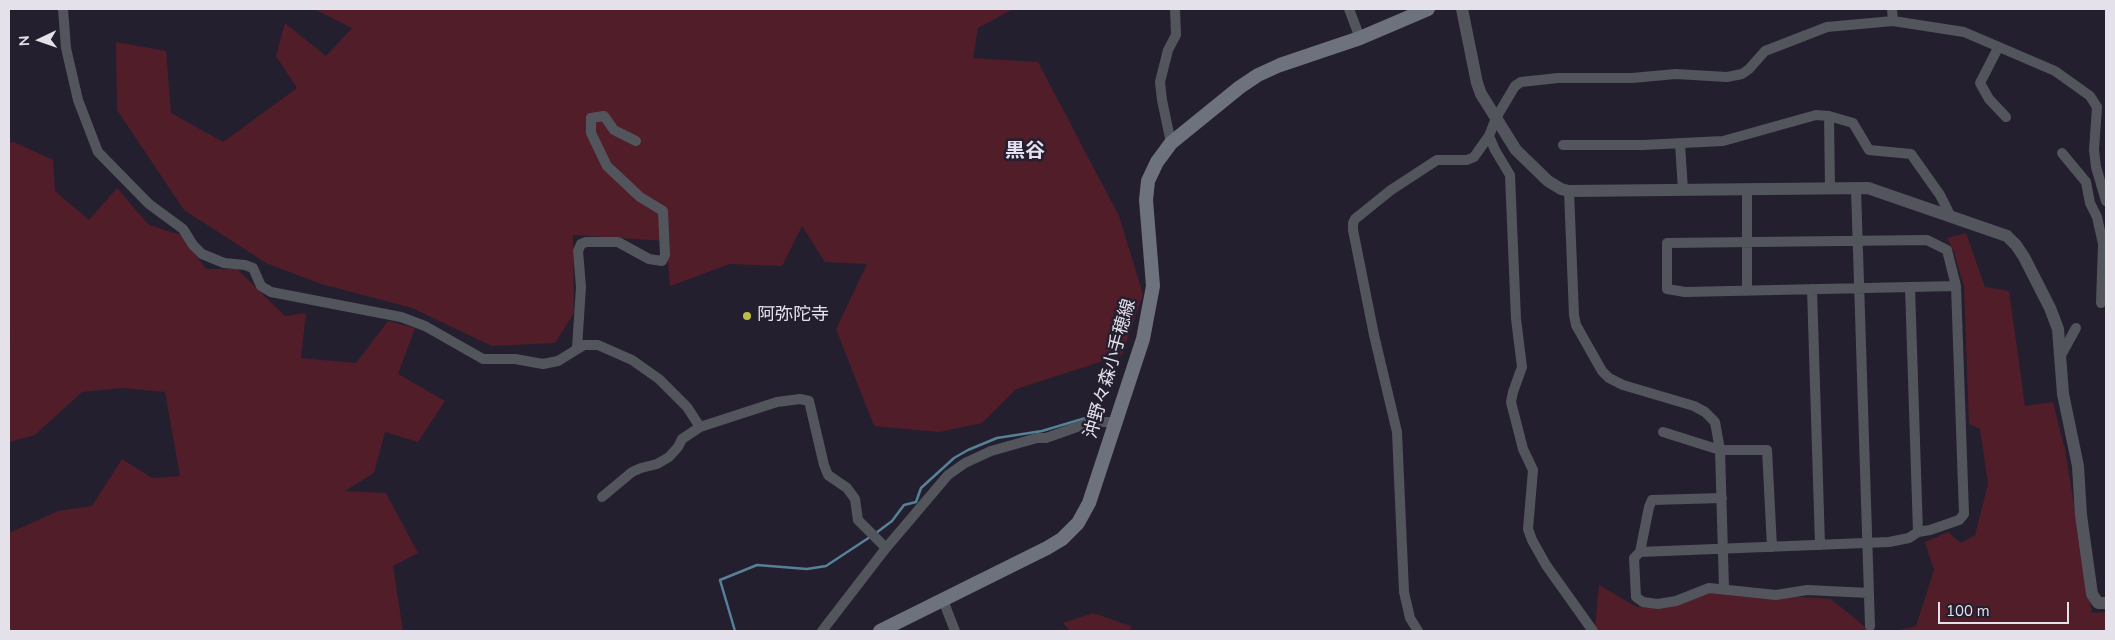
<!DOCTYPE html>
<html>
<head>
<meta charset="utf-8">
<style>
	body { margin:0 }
	#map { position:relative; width:2115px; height:640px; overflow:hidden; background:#241f2e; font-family:"Nunito Sans",sans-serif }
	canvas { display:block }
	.frame { position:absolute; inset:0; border:10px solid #e4e1ea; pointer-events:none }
	.north { position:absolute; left:15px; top:15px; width:50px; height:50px; -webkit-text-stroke:4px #241f2e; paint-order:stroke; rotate:267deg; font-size:14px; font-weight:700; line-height:20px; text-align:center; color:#e4e1ea }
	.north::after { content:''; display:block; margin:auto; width:18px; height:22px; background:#e4e1ea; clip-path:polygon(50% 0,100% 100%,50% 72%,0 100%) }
	.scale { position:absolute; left:1938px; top:602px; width:131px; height:22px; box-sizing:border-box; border:2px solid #e4e1ea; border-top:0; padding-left:6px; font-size:15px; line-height:18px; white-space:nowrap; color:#e4e1ea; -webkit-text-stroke:4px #241f2e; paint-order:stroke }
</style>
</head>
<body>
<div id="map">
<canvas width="2115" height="640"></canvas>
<div class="frame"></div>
<div class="north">N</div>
<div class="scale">100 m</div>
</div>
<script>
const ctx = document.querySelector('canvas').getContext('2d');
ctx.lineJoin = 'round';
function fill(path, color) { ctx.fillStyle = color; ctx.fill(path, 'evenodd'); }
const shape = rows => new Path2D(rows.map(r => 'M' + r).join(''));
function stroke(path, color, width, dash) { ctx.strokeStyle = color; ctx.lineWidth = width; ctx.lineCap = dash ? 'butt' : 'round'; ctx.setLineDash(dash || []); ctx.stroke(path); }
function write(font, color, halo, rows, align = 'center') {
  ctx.font = font + ' "Nunito Sans","Noto Sans JP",sans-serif'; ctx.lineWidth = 5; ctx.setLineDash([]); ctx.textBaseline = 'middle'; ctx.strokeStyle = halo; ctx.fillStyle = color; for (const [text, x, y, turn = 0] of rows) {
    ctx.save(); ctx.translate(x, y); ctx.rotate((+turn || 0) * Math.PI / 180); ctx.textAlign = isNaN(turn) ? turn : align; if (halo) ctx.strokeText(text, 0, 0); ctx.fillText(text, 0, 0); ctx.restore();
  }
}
const green = shape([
	[314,9,1013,9,978,28,973,58,1038,62,1119,216,1143,294,1122,355,1016,389,982,423,939,432,874,426,836,329,867,264,825,262,802,226,782,266,730,264,670,286,666,241,573,235,574,313,555,343,492,346,412,308,321,284,266,263,184,210,117,110,116,42,166,51,171,113,223,142,297,88,276,56,285,23,326,56,352,28],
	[14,142,53,160,55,191,89,220,117,188,149,225,181,235,206,269,237,269,285,316,306,313,301,358,356,363,388,321,415,328,398,374,445,401,418,442,385,432,374,473,345,491,386,493,418,553,393,566,403,631,9,631,9,533,58,511,92,506,122,459,152,478,180,476,165,392,122,388,82,392,35,435,9,442,9,341,11,335,9,336,9,143],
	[1966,233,1985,287,2009,291,2025,406,2053,402,2065,450,2092,613,2106,612,2106,631,1895,631,1916,626,1934,570,1925,542,1948,532,1961,543,1975,535,1988,484,1980,429,1969,424,1964,287,1954,252,1947,238],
	[1599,585,1637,607,1690,600,1713,591,1831,599,1870,631,1601,631,1595,627],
	[1093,613,1131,626,1130,631,1070,631,1063,623]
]);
const stream = shape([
	[876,533,892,521,904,505,916,502,921,488,954,458,968,450,997,438,1042,431,1089,417],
	[735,631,720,580,757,565,807,569,826,566,870,537]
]);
const minor = shape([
	[63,9,66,48,78,100,98,152,149,204,183,229,193,245,202,254,224,263,245,265,253,268,261,286,271,292,401,317,425,326,483,359,515,359,543,364,558,361,584,345,598,345,632,360,659,379,687,407,700,427],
	[1349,9,1360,38],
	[1892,9,1893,21],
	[1998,48,1980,83,1989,99,2006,117],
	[1829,116,1830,189],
	[1489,136,1495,150,1510,175,1516,319,1522,367,1513,392,1511,402,1523,449,1533,470,1528,529,1532,540,1546,565,1593,631],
	[1171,143,1162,100,1160,82,1168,50,1176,35,1175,9],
	[1680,144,1683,190],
	[1563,145,1643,145,1723,141,1816,115,1829,116,1853,123,1869,150,1911,154,1940,195,1951,217],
	[2062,153,2086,182,2090,203,2097,217,2103,244,2101,303],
	[1856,189,1870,626],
	[1747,190,1747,291],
	[1569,191,1574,315,1576,325,1602,371,1609,378,1623,385,1694,406,1705,412,1715,422,1720,450,1724,588],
	[1910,287,1918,532],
	[1812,289,1820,545],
	[577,348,581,287,578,251,581,244,586,242,618,242,649,259,662,261,665,255,663,211,640,197,607,166,591,133,591,118,604,116,614,130,636,141],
	[2060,357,2076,328],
	[1663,432,1720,450,1767,450,1772,547],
	[602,497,632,472,641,468,657,464,669,457,678,447,682,439,700,427,777,402,800,399,809,401,824,465,828,475,847,488,855,499,858,520,886,548],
	[1722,498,1652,500,1649,507,1640,552,1634,558,1636,597,1643,602,1658,604,1676,601,1709,588,1776,595,1807,590,1869,593],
	[1640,552,1889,542,1909,538,1918,532,1930,530,1959,520,1964,514,1956,286,1947,250,1927,240,1667,243,1667,289,1685,292,1956,286],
	[943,600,955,631],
	[822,631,886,548,948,475,965,463,991,451,1037,438,1046,438,1091,422,1116,422],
	[1418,631,1410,618,1404,592,1397,432,1374,335,1353,230,1353,223,1355,219,1391,190,1437,160,1467,160,1474,157,1489,136,1496,118,1515,86,1521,82,1558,78,1632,78,1676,74,1727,77,1742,74,1749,69,1765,51,1827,27,1893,21,1964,32,2055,71,2090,96,2097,107,2094,150,2096,167,2106,201]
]);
const tertiary = shape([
	[1462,9,1477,83,1481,94,1516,150,1548,181,1561,189,1569,191,1868,188,2007,236,2016,245,2024,257,2050,308,2058,329,2063,394,2078,466,2081,515,2092,594,2098,603,2106,603]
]);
const secondary = shape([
	[880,631,1047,548,1062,539,1078,523,1089,503,1143,339,1153,286,1146,200,1148,181,1157,162,1171,143,1240,87,1258,75,1280,65,1360,38,1428,9]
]);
const markers = [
	[747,316,5,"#bdbf43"]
];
const poiNames = [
	["阿弥陀寺",757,316]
];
const streetNames = [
	["沖野々森小手穂線",1111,369,-74]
];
const quarterNames = [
	["黒谷",1025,152]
];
fill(green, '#501d29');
stroke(stream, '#568197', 2.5);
stroke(minor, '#52555c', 10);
stroke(tertiary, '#52555c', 12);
stroke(secondary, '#6d727d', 14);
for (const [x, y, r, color] of markers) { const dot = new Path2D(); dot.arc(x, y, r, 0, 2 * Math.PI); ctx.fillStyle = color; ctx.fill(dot); stroke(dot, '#241f2e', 2); }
write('18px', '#e4e1ea', '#241f2e', poiNames, 'left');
write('18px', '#e4e1ea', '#241f2e', streetNames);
write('bold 20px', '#e5dff2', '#241f2e', quarterNames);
</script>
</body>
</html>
